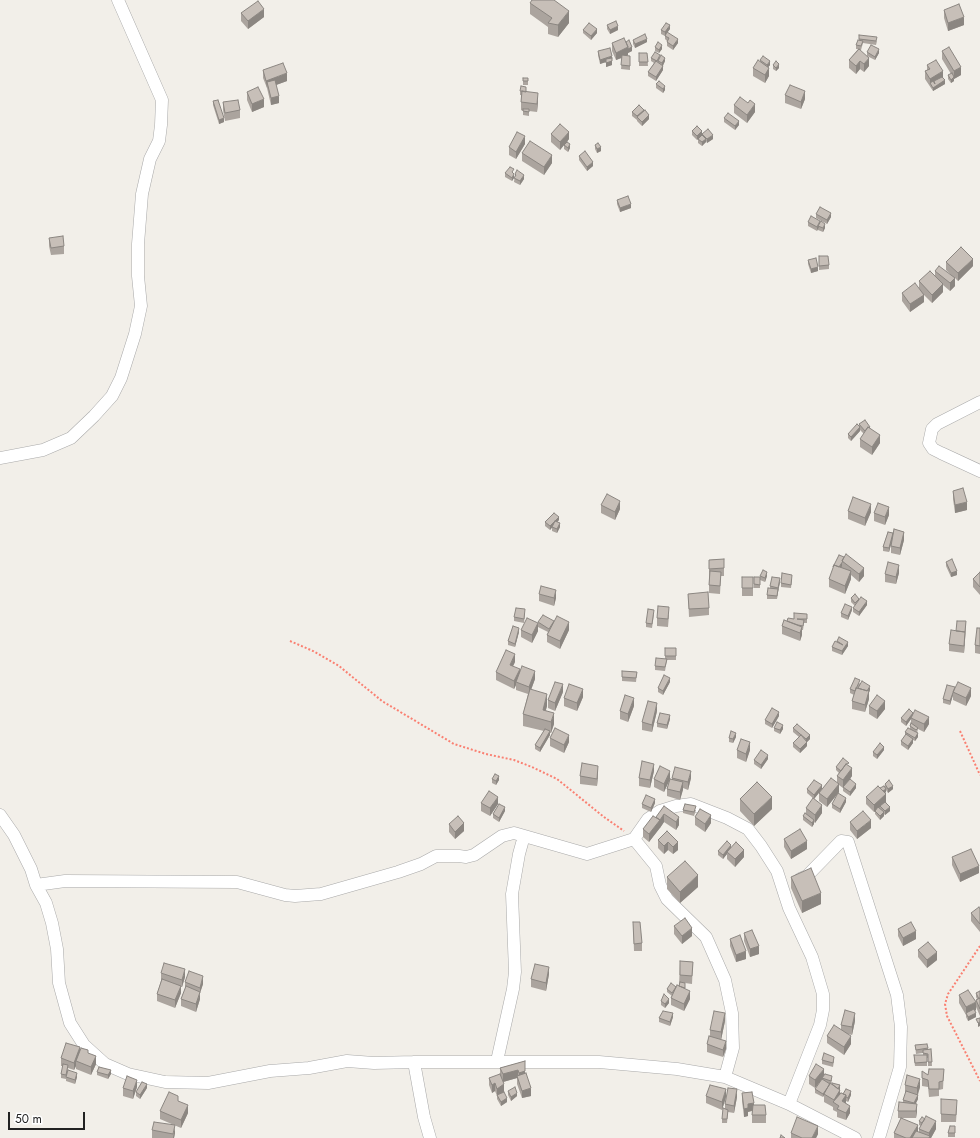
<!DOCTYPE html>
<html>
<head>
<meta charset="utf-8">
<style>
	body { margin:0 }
	#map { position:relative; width:980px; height:1138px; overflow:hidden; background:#f2efe9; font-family:Jost,sans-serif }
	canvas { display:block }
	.scale { position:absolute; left:8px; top:1112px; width:77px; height:18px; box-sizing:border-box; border:2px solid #222; border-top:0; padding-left:5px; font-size:12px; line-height:14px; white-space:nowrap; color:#222; -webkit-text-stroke:3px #fff; paint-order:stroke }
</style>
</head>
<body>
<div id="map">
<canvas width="980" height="1138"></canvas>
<div class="scale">50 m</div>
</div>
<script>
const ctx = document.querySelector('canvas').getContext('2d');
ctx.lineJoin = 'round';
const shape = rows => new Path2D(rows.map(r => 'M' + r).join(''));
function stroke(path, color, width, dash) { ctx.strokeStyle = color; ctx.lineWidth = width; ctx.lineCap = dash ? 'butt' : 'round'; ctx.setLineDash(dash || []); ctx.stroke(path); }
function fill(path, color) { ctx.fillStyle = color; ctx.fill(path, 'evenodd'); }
const path = shape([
	[290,641,313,651,339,666,382,701,454,744,486,754,514,760,532,767,557,779,604,817,624,831],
	[960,731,980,775],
	[980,946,948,994,945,1004,947,1016,980,1081]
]);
const minor = shape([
	[980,402,937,424,932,429,929,443,933,449,941,453,980,471],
	[0,458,43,450,71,438,94,416,112,396,121,378,135,334,141,306,138,276,138,244,142,194,150,159,159,141,161,125,162,100,118,0],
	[0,815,14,835,31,869,36,885,46,903,52,923,57,949,59,983,70,1023,84,1045,105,1064,128,1074,165,1082,208,1083,270,1071,309,1068,347,1061,374,1063,414,1062,599,1062,677,1069,725,1077,789,1104,855,1138],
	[634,839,656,866,660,885,667,899,706,937,725,980,732,1013,733,1048,725,1077],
	[800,879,807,876,841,841,848,842,897,995,901,1027,900,1067,879,1138],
	[36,885,65,881,237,882,285,895,295,896,321,894,398,872,421,864,436,856,459,856,466,857,474,855,502,836,514,833,587,854,634,839,648,819,660,811,676,806,691,804,727,818,748,829,761,846,777,871,789,908,812,957,823,994,823,1010,820,1025,789,1104],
	[497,1061,513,989,515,972,512,894,519,854,524,836],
	[414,1062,424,1117,430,1138]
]);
const wall = shape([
	[530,3,569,23,558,37,548,34,548,27,530,14],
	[944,10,964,25,948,31,944,18],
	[241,13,264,17,248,29,241,21],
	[607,25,618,30,610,34,607,29],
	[670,29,667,32,678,43,673,50,667,46,667,41,665,39,665,36,661,34,661,30],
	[583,30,597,33,591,40,583,33],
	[859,35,877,41,876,45,863,43,861,50,859,50,869,66,864,72,860,69,856,74,849,68,849,60,858,49,856,49,856,45,859,40],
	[633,40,647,42,635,48,633,44],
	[612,43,632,51,628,53,628,55,627,56,630,60,630,70,621,69,622,58,616,60,612,51],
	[655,47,662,49,659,53,655,51],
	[598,51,612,60,612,65,606,67,606,62,600,64,598,55],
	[942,51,961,75,954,79,954,81,951,83,948,79,948,75,951,74,942,59],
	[867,52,879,53,875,60,867,56],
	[647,53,648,66,639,66,639,57],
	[660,57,665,61,663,66,663,70,656,81,648,76,648,72,654,63,651,61,651,58],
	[760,60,770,65,768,67,769,76,765,83,753,76,753,68,760,62],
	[773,65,779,68,776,71,773,69],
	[927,65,943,77,945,84,933,91,925,79,925,71,927,70],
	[263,70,287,81,276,85,279,103,271,105,267,88,263,78],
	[523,78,528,78,528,85,523,85],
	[656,84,665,90,663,93,656,88],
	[520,91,526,92,538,101,537,112,529,111,529,116,523,115,523,111,521,110,521,95,520,95],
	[247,92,264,107,252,112,247,100],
	[785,95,805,99,801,109,785,103],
	[213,101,224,122,219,124,213,105],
	[223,102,240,110,240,118,225,121,223,110],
	[734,105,755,112,747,123,734,113],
	[644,111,649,119,642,126,637,121,637,119,637,120,632,116,632,112],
	[724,118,739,125,735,130,724,122],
	[692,131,702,135,702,134,713,139,707,143,706,141,706,142,702,146,698,143,698,139,697,140,692,135],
	[551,134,569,139,567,142,570,148,568,152,564,149,564,145,560,150,551,142],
	[525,144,516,159,509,155,509,147],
	[595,145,601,151,597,153,595,149],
	[522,153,552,163,544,175,522,161],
	[579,156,593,166,587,171,579,160],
	[505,173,513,173,514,178,512,181,505,177],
	[515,174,524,179,520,185,514,182],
	[617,200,631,208,620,212,617,204],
	[816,214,831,217,827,224,816,218],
	[808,222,825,228,823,232,818,230,818,227,817,231,808,226],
	[49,238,64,246,64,254,51,255,49,246],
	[819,256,829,265,829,269,819,270],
	[808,260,818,271,811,273,808,264],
	[946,262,973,266,958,281,955,278,955,286,950,291,943,285,943,292,932,303,924,295,924,302,910,312,902,301,902,293,919,288,919,281,935,276,935,271,954,278,946,270],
	[859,424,870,428,880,443,872,455,860,447,860,439,864,434,860,430,860,431,851,441,848,438,848,434,859,426],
	[953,491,967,510,955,513,953,499],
	[601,505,620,509,615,520,601,513],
	[848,511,871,512,865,526,848,519],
	[874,513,889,515,885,525,874,521],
	[559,520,557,522,560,527,557,533,552,531,552,527,550,530,545,526,545,522],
	[894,529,904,532,904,540,900,555,891,553,891,546,892,541,889,552,883,551,883,547,888,532,893,533,893,534],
	[839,555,864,576,859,582,851,575,851,579,845,594,829,587,829,579],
	[724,559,724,576,721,576,720,594,709,593,709,560],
	[946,562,957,575,951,577,946,566],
	[980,572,980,595,973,587,973,579],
	[899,573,896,584,885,582,885,574],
	[760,576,767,576,765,582,760,580],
	[742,577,753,577,753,596,742,596],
	[754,577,760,577,760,588,754,588],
	[792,579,791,588,781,587,781,583],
	[780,582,778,592,777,599,767,599,767,595,770,589,770,586],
	[539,594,556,598,554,606,539,601],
	[688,594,709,608,709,615,689,617],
	[851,598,859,600,867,605,859,616,853,612,853,608,855,606,851,602],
	[852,610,848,620,841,617,841,613],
	[525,613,524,623,514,621,514,617],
	[654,614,652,628,646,627,646,623],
	[807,614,807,623,804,623,803,630,802,630,802,635,800,641,782,634,782,626,794,619],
	[669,615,668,627,657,626,657,618],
	[966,621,965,640,964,653,949,651,949,644,956,631],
	[554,622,569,630,560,649,547,642,547,635,548,632,538,627,538,631,532,643,521,637,521,630,538,623],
	[980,628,980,654,975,653,975,645],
	[519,632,515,647,508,645,508,641],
	[837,641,848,646,842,655,832,651,832,647,837,642],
	[665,648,676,648,676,660,667,660,665,671,655,670,655,666,665,659],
	[515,662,513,666,520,672,535,679,531,690,547,706,546,710,554,724,551,733,550,733,550,735,540,752,535,749,535,745,544,731,523,726,523,714,528,694,516,690,516,685,514,689,496,680,496,672],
	[622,671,637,672,636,682,622,681],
	[670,682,663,695,658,692,658,688],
	[860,683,870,690,869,692,869,699,865,712,852,709,852,701,854,695,850,693,850,689],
	[955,690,971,696,966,706,953,700,953,695,950,705,943,703,943,699],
	[563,692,555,711,548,708,548,700],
	[583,697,577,711,564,706,564,698],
	[634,706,628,722,620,719,620,711],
	[869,706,885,709,877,719,869,714],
	[657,711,652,732,642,730,642,722],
	[913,713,929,724,924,732,918,729,917,733,918,737,915,741,913,740,913,743,908,750,901,745,901,741,905,736,905,732,910,729,910,726,911,724,911,719,906,726,901,722,901,718],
	[779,716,772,728,765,724,765,720],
	[670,719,667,729,657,727,657,723],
	[774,728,783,729,780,734,774,731],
	[793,728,810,739,807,742,807,746,800,753,793,747,793,743,799,737,793,732],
	[736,737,733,743,729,742,729,738],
	[550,738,569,742,564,753,550,746],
	[737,750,750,750,746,762,737,758],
	[884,750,877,759,873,756,873,752],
	[768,759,761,769,754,764,754,760],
	[849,766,852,776,850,779,856,788,850,796,843,791,843,788,839,785,839,792,827,807,819,801,819,793,837,783,837,776,839,773,836,770,836,767],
	[654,771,650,788,639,786,639,778],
	[598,774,597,786,580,784,580,776],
	[672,778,691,778,688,790,683,788,680,800,667,796,667,789,669,781,664,792,654,787,654,779,672,780],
	[492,779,499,780,496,785,492,783],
	[885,784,893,789,888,793,886,790,886,792,885,793,886,802,890,811,885,815,884,814,884,816,880,820,875,814,875,812,874,812,866,804,866,797,885,786],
	[807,789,822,789,814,799,807,793],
	[740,799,772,809,754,826,740,811],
	[846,802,840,813,832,808,832,804],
	[481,803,498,804,490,816,481,811],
	[655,803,651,812,642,808,642,804],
	[664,806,679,825,676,830,664,822,660,828,660,827,649,842,643,837,643,829,656,818],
	[806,808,822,813,815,823,814,822,814,824,812,827,803,820,803,816,806,814],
	[683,810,696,810,694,816,683,813],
	[505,811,499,822,493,818,493,814],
	[695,817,711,823,705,832,695,825],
	[850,822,871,828,857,839,850,830],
	[449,824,464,831,455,839,449,832],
	[667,831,678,850,673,854,668,850,664,854,658,848,658,840],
	[784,839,807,849,791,859,784,847],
	[731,847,744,857,735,867,727,859,727,854,723,859,718,855,718,851],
	[952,857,979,873,960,882,952,865],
	[667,877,698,887,680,903,667,889],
	[791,877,821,904,802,913,791,888],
	[980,909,980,932,971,921,971,913],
	[633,922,642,943,642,951,634,951],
	[674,926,692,936,682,944,674,934],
	[898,929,916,939,903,946,898,936],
	[744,933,759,954,750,957,744,941],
	[730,939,746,959,736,962,730,946],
	[918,950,937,960,927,968,918,957],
	[680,961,693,962,692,984,685,983,685,988,690,999,684,1011,671,1005,671,998,672,996,667,992,667,989,679,986],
	[161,973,185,977,182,987,181,987,181,993,175,1008,157,1001,157,994,161,981],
	[549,974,546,991,531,987,531,979],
	[185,982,203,984,200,993,200,999,196,1012,181,1006,181,999,185,989],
	[980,991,980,1016,976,1007,976,1000,977,999,976,997,976,993],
	[959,995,976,1010,975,1011,976,1017,968,1021,966,1017,966,1015,959,1003],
	[661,1001,669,1003,665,1008,661,1005],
	[673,1017,670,1026,659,1022,659,1018],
	[725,1021,721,1040,726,1049,723,1057,707,1052,707,1044,710,1036,710,1030],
	[855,1021,852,1035,848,1034,851,1044,844,1055,827,1043,827,1036,841,1030,841,1025],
	[915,1045,928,1048,928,1049,931,1049,932,1066,928,1066,928,1058,927,1058,927,1066,915,1066,914,1059,914,1055,923,1055,923,1053,916,1054],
	[80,1050,88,1053,96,1064,91,1075,76,1069,76,1066,74,1070,68,1068,67,1074,77,1077,75,1084,66,1081,66,1079,61,1078,61,1074,63,1066,61,1066,61,1058],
	[822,1060,834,1061,833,1067,822,1064],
	[525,1061,525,1073,531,1096,522,1098,517,1084,517,1078,503,1082,504,1092,507,1102,501,1106,497,1099,497,1096,495,1091,492,1093,489,1085,489,1078,500,1075,500,1068],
	[944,1069,943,1089,939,1090,939,1096,929,1097,928,1087,922,1086,922,1071,928,1075],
	[97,1072,111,1074,108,1079,97,1075],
	[809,1076,824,1076,832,1080,831,1084,840,1085,840,1094,851,1095,848,1102,846,1101,846,1103,850,1113,846,1120,837,1117,837,1112,833,1110,833,1107,824,1102,824,1095,823,1097,815,1093,815,1089,822,1079,822,1078,815,1088,809,1084],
	[905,1085,920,1087,918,1095,918,1099,916,1103,917,1111,916,1118,902,1118,918,1132,919,1132,919,1129,921,1126,919,1125,919,1121,936,1129,931,1138,894,1138,894,1133,901,1118,898,1118,898,1111,903,1102,903,1100,906,1093,905,1093],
	[137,1087,133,1099,123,1096,123,1088],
	[147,1088,140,1099,136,1096,136,1092],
	[508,1091,517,1096,511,1101,508,1095],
	[742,1093,754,1105,766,1115,766,1123,752,1123,752,1111,748,1112,748,1116,744,1117,742,1101],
	[706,1096,726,1097,722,1110,706,1103],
	[737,1097,734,1113,728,1112,727,1123,722,1123,722,1119,725,1109,725,1104],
	[941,1099,957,1107,956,1122,941,1122],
	[178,1101,188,1113,181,1128,160,1119,160,1111],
	[955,1126,955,1137,948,1137,948,1133],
	[152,1130,175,1133,174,1138,152,1138],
	[791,1133,818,1134,816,1138,791,1138]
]);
const shadedWall = shape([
	[264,9,264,17,248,29,248,21],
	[569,11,569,23,558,37,558,25],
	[964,17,964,25,948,31,948,23],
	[670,25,670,29,665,36,665,32],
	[618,26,618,30,610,34,610,30],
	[597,29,597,33,591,40,591,36],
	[647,39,647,42,635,48,635,44],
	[678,39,678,43,673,50,673,46],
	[662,45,662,49,659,53,659,50],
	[628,47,632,47,632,51,628,53,628,55,616,60,616,53],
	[879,49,879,53,875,60,875,57],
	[612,56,612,60,606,59,606,62,600,64,600,60],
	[665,58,665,61,662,67,662,63],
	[869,58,869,66,864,72,864,64],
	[612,61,612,65,606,67,606,63],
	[770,61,770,65,767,69,767,65],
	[860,61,860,69,856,74,856,66],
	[779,64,779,68,776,71,776,68],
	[663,66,663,70,656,81,656,77],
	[961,67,961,75,954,79,954,81,951,83,951,80,954,78,954,71],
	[769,68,769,76,765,83,765,75],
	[943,71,943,79,934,84,930,83,930,87,930,79],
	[287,73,287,81,268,88,267,82,266,88,266,81],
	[945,80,945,84,933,91,933,88],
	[665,86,665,90,663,93,663,89],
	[805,91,805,99,801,109,801,102],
	[538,93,538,101,537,112,537,104],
	[279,96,279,103,271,105,271,98],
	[264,99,264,107,252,112,252,104],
	[755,104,755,112,747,123,747,115],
	[644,110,644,113,637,117,637,120,637,116],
	[649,115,649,119,642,126,642,122],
	[224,118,224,122,219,124,219,120],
	[739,121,739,125,735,130,735,126],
	[702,131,702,135,697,140,697,136],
	[569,132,569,139,560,150,560,142],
	[713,135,713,139,707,143,707,139],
	[525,136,525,144,516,159,516,152],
	[706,139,706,142,702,146,702,142],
	[570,144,570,148,568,152,568,148],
	[601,147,601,151,597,153,597,149],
	[552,155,552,163,544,175,544,167],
	[593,162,593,166,587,171,587,167],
	[514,174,514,178,512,181,512,178],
	[524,175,524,179,520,185,520,181],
	[631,204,631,208,620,212,620,208],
	[831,213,831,217,827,224,827,220],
	[820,221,820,225,817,231,817,227],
	[825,224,825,228,823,232,823,228],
	[973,259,973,266,958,281,958,273],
	[818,267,818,271,811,273,811,269],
	[955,278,955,286,950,291,950,283],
	[943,284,943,292,932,303,932,295],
	[924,295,924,302,910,312,910,304],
	[860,427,860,431,851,441,851,437],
	[880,435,880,443,872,455,872,447],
	[620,501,620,509,615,520,615,512],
	[967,502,967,510,955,513,955,505],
	[871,504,871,512,865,526,865,518],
	[889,507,889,515,885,525,885,517],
	[559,517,559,520,550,530,550,526],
	[560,523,560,527,557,533,557,529],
	[904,532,904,540,900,555,900,548],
	[893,533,893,537,889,552,889,548],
	[842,562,842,566,838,574,838,570],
	[899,565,899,573,896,584,896,577],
	[864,568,864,576,859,582,859,574],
	[851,571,851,579,845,594,845,586],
	[957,571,957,575,951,577,951,573],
	[767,572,767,576,765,582,765,578],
	[780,578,780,582,778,592,777,599,778,588],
	[556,590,556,598,554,606,554,598],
	[867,601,867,605,859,616,859,612],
	[852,607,852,610,848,620,848,616],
	[966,621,965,640,964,653,964,646],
	[569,622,569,630,560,649,560,641],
	[538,623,538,631,532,643,532,635],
	[802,627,802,635,800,641,800,633],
	[519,628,519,632,515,647,515,644],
	[848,642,848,646,842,655,842,651],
	[515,654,515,662,510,672,510,665],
	[520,669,520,677,516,682,516,685,514,689,514,681],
	[535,671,535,679,529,695,529,687],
	[670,678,670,682,663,695,663,691],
	[563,684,563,692,555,711,555,703],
	[870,686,870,690,869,692,869,699,865,712,866,694],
	[955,687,955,691,953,692,953,695,950,705,950,701],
	[971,688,971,696,966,706,966,698],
	[583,689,583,697,577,711,577,703],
	[547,694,547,706,543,719,543,710],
	[634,698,634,706,628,722,628,714],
	[885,701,885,709,877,719,877,711],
	[657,703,657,711,652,732,652,725],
	[779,712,779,716,772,728,772,724],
	[554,713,554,724,551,733,551,722],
	[913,713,913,717,911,718,911,719,906,726,906,722],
	[670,715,670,719,667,729,667,725],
	[929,717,929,724,924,732,924,724],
	[783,725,783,729,780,734,780,730],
	[550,731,550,735,540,752,540,748],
	[736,733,736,737,733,743,733,739],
	[918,733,918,737,915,741,915,738],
	[569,735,569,742,564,753,564,745],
	[810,735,810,739,807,742,807,746,800,753,800,749,806,743,806,739],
	[913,739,913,743,908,750,908,746],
	[750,742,750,750,746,762,746,754],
	[884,747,884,750,877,759,877,755],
	[768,755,768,759,761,769,761,765],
	[654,764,654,771,650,788,650,780],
	[598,766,598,774,597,786,597,779],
	[852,768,852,776,843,788,843,780],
	[670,771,670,779,664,792,664,784],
	[691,771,691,778,688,790,688,782],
	[499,776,499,780,496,785,496,781],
	[683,782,683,790,680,800,680,792],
	[839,784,839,792,827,807,827,799],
	[856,784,856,788,850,796,850,792],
	[822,785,822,789,814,799,814,795],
	[893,786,893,789,888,793,888,789],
	[886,789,886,792,882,796,882,792],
	[886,794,886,802,875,811,874,812,874,805],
	[498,797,498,804,490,816,490,808],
	[772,797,772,809,754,826,754,814],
	[846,798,846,802,840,813,840,809],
	[655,799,655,803,651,812,651,808],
	[822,805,822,813,815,823,815,815],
	[505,807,505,811,499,822,499,818],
	[890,807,890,811,885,815,885,811],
	[884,812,884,816,880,820,880,816],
	[664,814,664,822,660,828,660,820],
	[711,815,711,823,705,832,705,824],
	[679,817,679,825,676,830,676,822],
	[660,820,660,828,649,842,649,834],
	[814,820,814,824,812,827,812,823],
	[871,820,871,828,857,839,857,831],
	[464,823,464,831,455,839,455,832],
	[807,841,807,849,791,859,791,851],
	[668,842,668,850,664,854,664,846],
	[678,842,678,850,673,854,673,847],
	[731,845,731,849,727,852,727,854,723,859,723,855],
	[744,850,744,857,735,867,735,859],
	[979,866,979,873,960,882,960,874],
	[698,875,698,887,680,903,680,892],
	[821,893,821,904,802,913,802,901],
	[692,928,692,936,682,944,682,936],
	[916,931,916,939,903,946,903,938],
	[759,946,759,954,750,957,750,949],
	[746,951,746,959,736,962,736,955],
	[937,952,937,960,927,968,927,960],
	[549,967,549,974,546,991,546,983],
	[185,969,185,977,182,987,182,980],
	[203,976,203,984,200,993,200,999,196,1012,196,1004,200,994,200,988],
	[181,986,181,993,175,1008,175,1000],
	[690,991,690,999,684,1011,684,1004],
	[669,999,669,1003,665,1008,665,1004],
	[976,1002,976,1010,967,1015,966,1013,966,1015,966,1007],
	[673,1013,673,1017,670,1026,670,1022],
	[725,1013,725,1021,721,1040,721,1032],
	[855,1013,855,1021,852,1035,852,1027],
	[976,1013,976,1017,968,1021,968,1017],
	[980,1022,980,1026,978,1027,978,1023],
	[851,1036,851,1044,844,1055,844,1047],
	[726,1041,726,1049,723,1057,723,1050],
	[80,1047,80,1055,76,1061,76,1066,74,1070,74,1063],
	[96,1056,96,1064,91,1075,91,1067],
	[824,1069,824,1077,815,1088,815,1080],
	[111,1070,111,1074,108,1079,108,1075],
	[518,1070,518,1078,517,1076,517,1078,503,1082,503,1074],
	[525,1071,525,1078,519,1081,519,1073],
	[77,1073,77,1077,75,1084,75,1080],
	[920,1079,920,1087,917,1096,917,1088],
	[137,1080,137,1087,133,1099,133,1091],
	[495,1083,495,1091,492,1093,492,1085],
	[147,1084,147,1088,140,1099,140,1095],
	[504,1084,504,1092,497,1096,497,1089],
	[830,1084,824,1095,823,1097,823,1094],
	[840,1085,840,1097,834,1103,834,1100],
	[531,1088,531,1096,522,1098,522,1091],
	[726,1089,726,1097,722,1110,722,1102],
	[737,1089,737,1097,734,1113,734,1106],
	[851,1091,851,1095,848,1102,848,1098],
	[517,1093,517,1096,511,1101,511,1097],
	[846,1095,846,1103,842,1101],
	[918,1095,918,1099,914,1107,914,1103],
	[507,1098,507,1102,501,1106,501,1102],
	[754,1103,754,1110,748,1112,748,1116,744,1117,744,1109,748,1104],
	[917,1104,917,1111,916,1118,916,1111],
	[188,1105,188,1113,181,1128,181,1120],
	[850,1106,850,1113,846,1120,846,1113],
	[936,1121,936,1129,931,1138,929,1138,929,1133],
	[175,1125,175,1133,174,1138,173,1138],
	[918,1125,918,1133,915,1138,910,1138],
	[818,1126,818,1134,816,1138,812,1138]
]);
const building = shape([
	[532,0,554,0,569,11,558,25,548,23,552,18,530,3,532,0],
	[258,1,264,9,248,21,241,13,258,1],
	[959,4,964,17,948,23,944,10,959,4],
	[616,21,618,26,610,30,607,25,616,21],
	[589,23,597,29,591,36,583,30,589,23],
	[666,23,670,25,665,32,661,30,666,23],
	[667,32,678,39,673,46,667,42,669,38,665,36,667,32],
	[645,34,647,39,635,44,633,40,645,34],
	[859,35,877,37,876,41,859,39,859,35],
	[624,38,628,47,616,53,612,43,624,38],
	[629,40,632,47,628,49,628,47,626,42,629,40],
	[858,40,863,41,861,46,856,45,858,40],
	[658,42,662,45,659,50,655,47,658,42],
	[871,45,879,49,875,57,867,52,871,45],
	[949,47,961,67,954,71,942,51,949,47],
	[610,48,612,56,600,60,598,51,610,48],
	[859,49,869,58,864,64,860,61,856,66,849,60,859,49],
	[655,52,660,55,657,61,651,58,655,52],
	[639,53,647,53,648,62,639,62,639,53],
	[622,55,630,56,630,66,621,65,622,55],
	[661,55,665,58,662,63,658,61,661,55],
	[763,56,770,61,767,65,760,60,763,56],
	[612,58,612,61,606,63,606,59,612,58],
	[758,60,769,68,765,75,753,68,758,60],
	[936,60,943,71,930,79,925,71,930,69,927,65,936,60],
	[656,61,663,66,656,77,648,72,656,61],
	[776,61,779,64,776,68,773,65,776,61],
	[283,63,287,73,266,81,263,70,283,63],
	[952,73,954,77,951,80,948,75,952,73],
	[942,77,945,80,933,88,930,83,933,81,935,84,934,81,942,77],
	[523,78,528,78,528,81,523,81,523,78],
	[275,80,279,96,271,98,267,82,275,80],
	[659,81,665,86,663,89,656,84,659,81],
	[790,85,805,91,801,102,785,95,790,85],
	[521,86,526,87,526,92,520,91,521,86],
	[258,87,264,99,252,104,247,92,258,87],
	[522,91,538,93,537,104,521,102,522,91],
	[740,97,748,103,750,100,755,104,747,115,734,105,740,97],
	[218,100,224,118,219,120,213,101,218,100],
	[238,100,240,110,225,113,223,102,238,100],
	[639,105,644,110,637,116,632,112,639,105],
	[523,109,529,109,529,112,523,111,523,109],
	[645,110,649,115,642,122,637,117,645,110],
	[728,113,739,121,735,126,724,118,728,113],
	[560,124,569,132,560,142,551,134,560,124],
	[697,126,702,131,697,136,692,131,697,126],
	[708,129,713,135,707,139,702,134,708,129],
	[517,132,525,136,516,152,509,147,517,132],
	[702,135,706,139,702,142,698,139,702,135],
	[530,141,552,155,544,167,522,153,530,141],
	[567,142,570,144,568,148,564,145,567,142],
	[598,143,601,147,597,149,595,145,598,143],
	[585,151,593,162,587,167,579,156,585,151],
	[510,167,514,169,512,172,514,174,512,178,505,173,510,167],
	[517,170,524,175,520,181,514,178,516,175,515,174,517,170],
	[628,196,631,204,620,208,617,200,628,196],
	[820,207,831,213,827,220,816,214,820,207],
	[811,216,820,221,817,227,808,222,811,216],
	[821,221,825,224,823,228,818,226,821,221],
	[63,236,64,246,51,248,49,238,63,236],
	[961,247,973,259,958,273,946,262,961,247],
	[819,256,828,256,829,265,819,266,819,256],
	[816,258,818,267,811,269,808,260,816,258],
	[939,266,955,278,950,283,935,271,939,266],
	[930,271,943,284,932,295,919,281,930,271],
	[915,283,924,295,910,304,902,293,915,283],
	[865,420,870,427,869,428,868,427,865,431,859,424,865,420],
	[857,424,860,427,851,437,848,434,857,424],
	[868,427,880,435,872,447,860,439,868,427],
	[963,488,967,502,955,505,953,491,963,488],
	[607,494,620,501,615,512,601,505,607,494],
	[853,497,871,504,865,518,848,511,853,497],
	[878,503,889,507,885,517,874,513,878,503],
	[554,513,559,517,550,526,545,522,554,513],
	[555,521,560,523,557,529,552,527,555,521],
	[894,529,904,532,900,548,891,546,894,529],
	[888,532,893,533,889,548,883,547,888,532],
	[846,554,864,568,859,574,842,561,846,554],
	[839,555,844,557,842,561,843,561,839,567,834,565,833,567,839,555],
	[724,559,724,568,709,569,709,560,724,559],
	[952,559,957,571,951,573,946,562,952,559],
	[888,562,899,565,896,577,885,574,888,562],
	[834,565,851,571,845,586,829,579,834,565],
	[763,570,767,572,765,578,760,576,763,570],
	[710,571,721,572,720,586,709,585,710,571],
	[980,572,980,587,973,579,980,572],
	[782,573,792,575,791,585,781,583,782,573],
	[742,577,753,577,753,588,742,588,742,577],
	[754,577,760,577,760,585,754,584,754,577],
	[772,577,780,578,778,588,770,586,772,577],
	[541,586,556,590,554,598,539,594,541,586],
	[768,588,778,589,777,596,767,595,768,588],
	[708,592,709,608,689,609,688,594,708,592],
	[855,594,859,599,855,603,851,598,855,594],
	[861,597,867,601,859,612,853,608,861,597],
	[845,604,852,607,848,616,841,613,845,604],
	[658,606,669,607,668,619,657,618,658,606],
	[516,608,525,609,524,619,514,617,516,608],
	[648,609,654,610,652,624,646,623,648,609],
	[794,613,807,614,807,619,797,619,804,620,803,626,798,625,787,621,788,618,794,619,794,613],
	[543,615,554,621,549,629,538,622,543,615],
	[557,616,569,622,560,641,547,635,557,616],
	[527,618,538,623,532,635,521,630,527,618],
	[784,620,802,627,800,633,782,626,784,620],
	[957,621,966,621,965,632,956,631,957,621],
	[513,626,519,628,515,644,508,641,513,626],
	[977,628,980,628,980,646,975,645,977,628],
	[951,630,965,632,964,646,949,644,951,630],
	[839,637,848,642,842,651,832,647,835,641,843,645,837,641,839,637],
	[665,648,676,648,676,656,665,656,665,648],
	[506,650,515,654,510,665,520,669,514,681,496,672,506,650],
	[656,658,667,659,665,667,655,666,656,658],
	[522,666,535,671,529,687,516,682,522,666],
	[622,671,637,672,636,678,622,677,622,671],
	[664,675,670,678,663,691,658,688,664,675],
	[855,678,860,680,855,691,850,689,855,678],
	[862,681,870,686,867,691,858,688,862,681],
	[555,682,563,684,555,703,548,700,555,682],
	[958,682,971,688,966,698,953,692,958,682],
	[569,684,583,689,577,703,564,698,569,684],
	[947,685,955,687,950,701,943,699,947,685],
	[856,688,869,691,865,705,852,701,856,688],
	[530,689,547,694,543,710,554,713,551,722,523,714,530,689],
	[625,695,634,698,628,714,620,711,625,695],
	[877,695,885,701,877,711,869,706,877,695],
	[648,701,657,703,652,725,642,722,648,701],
	[772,708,779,712,772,724,765,720,772,708],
	[909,709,913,713,906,722,901,718,909,709],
	[915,710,929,717,924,724,911,718,915,710],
	[660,713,670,715,667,725,657,723,660,713],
	[777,722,783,725,780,730,774,728,777,722],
	[911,723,918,728,916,730,910,726,911,723],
	[797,724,810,735,806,739,793,728,797,724],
	[555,728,569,735,564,745,550,738,555,728],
	[908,728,918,733,915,738,905,732,908,728],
	[545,729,550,731,540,748,535,745,545,729],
	[731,731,736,733,733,739,729,738,731,731],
	[906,734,913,739,908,746,901,741,906,734],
	[801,735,807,742,800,749,793,743,801,735],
	[741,739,750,742,746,754,737,750,741,739],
	[880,743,884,747,877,755,873,752,880,743],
	[761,750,768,755,761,765,754,760,761,750],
	[843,758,849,763,847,764,846,764,841,771,836,767,843,758],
	[642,761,654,764,650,780,639,778,642,761],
	[582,763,598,766,597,779,580,776,582,763],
	[846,764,852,768,843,780,837,776,846,764],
	[660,766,670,771,664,784,654,779,660,766],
	[675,767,691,771,688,782,672,778,675,767],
	[495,774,499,776,496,781,492,779,495,774],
	[831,778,839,784,827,799,819,793,831,778],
	[670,779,683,782,680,792,667,789,670,779],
	[850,779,856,784,850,792,843,787,850,779],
	[814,780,822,785,814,795,807,789,814,780],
	[889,780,893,786,888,789,885,784,889,780],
	[757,782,772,797,754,814,740,799,757,782],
	[878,786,886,794,874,805,866,797,878,786],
	[884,786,886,789,883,791,880,788,884,786],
	[489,791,498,797,490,808,481,803,489,791],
	[838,793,846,798,840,809,832,804,838,793],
	[646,795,655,799,651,808,642,804,646,795],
	[813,798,822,805,815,815,806,808,813,798],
	[885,802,890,807,885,811,880,806,885,802],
	[499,804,505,807,499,818,493,814,499,804],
	[685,804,696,806,694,812,683,810,685,804],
	[664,806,679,817,676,822,664,814,660,820,656,817,664,806],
	[878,807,884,812,880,816,875,811,878,807],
	[700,809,711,815,705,824,695,817,700,809],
	[863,811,871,820,857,831,850,822,863,811],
	[805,813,814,820,812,823,803,816,805,813],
	[458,816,464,823,455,832,449,824,458,816],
	[653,816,660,820,649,834,643,829,653,816],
	[800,829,807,841,791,851,784,839,800,829],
	[667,831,678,842,673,847,668,842,664,846,658,840,667,831],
	[727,841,731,845,723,855,718,851,727,841],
	[736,842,744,850,735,859,727,852,736,842],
	[971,849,979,866,960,874,952,857,971,849],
	[685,861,698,875,680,892,667,877,685,861],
	[811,868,821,893,802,901,791,877,811,868],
	[979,907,980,909,980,924,971,913,979,907],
	[685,918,692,928,682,936,674,926,685,918],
	[633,922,640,922,642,943,634,944,633,922],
	[911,922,916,931,903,938,898,929,911,922],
	[752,930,759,946,750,949,744,933,752,930],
	[740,935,746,951,736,955,730,939,740,935],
	[928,942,937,952,927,960,918,950,928,942],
	[680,961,693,962,692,976,680,975,680,961],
	[164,963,185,969,182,980,161,973,164,963],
	[535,964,549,967,546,983,531,979,535,964],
	[189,971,203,976,200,988,185,982,189,971],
	[162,979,181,986,175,1000,157,994,162,979],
	[680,982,685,983,685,988,679,986,680,982],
	[671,983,676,987,672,993,667,989,671,983],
	[677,985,690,991,684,1004,671,998,677,985],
	[186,986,200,992,196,1004,181,999,186,986],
	[968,990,976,1002,966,1007,959,995,968,990],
	[980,991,980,998,979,999,976,993,980,991],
	[664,994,669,999,665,1004,661,1001,664,994],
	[980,998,980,1009,976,1000,980,998],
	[974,1009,976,1013,968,1017,966,1013,974,1009],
	[845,1010,855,1013,852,1027,841,1025,845,1010],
	[663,1011,673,1013,670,1022,659,1018,663,1011],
	[714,1011,725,1013,721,1032,710,1030,714,1011],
	[980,1018,980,1022,978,1023,976,1019,980,1018],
	[834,1025,851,1036,844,1047,827,1036,834,1025],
	[709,1036,726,1041,723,1050,707,1044,709,1036],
	[66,1043,80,1047,74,1063,61,1058,66,1043],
	[927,1044,928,1048,916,1050,915,1045,927,1044],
	[81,1048,88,1050,88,1053,96,1056,91,1067,76,1061,81,1048],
	[931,1049,932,1062,928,1062,928,1054,923,1053,923,1050,931,1049],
	[824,1053,834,1057,833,1063,822,1060,824,1053],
	[914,1055,927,1055,927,1062,915,1063,914,1055],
	[525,1061,525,1071,519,1073,518,1070,503,1074,500,1068,525,1061],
	[63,1064,68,1065,66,1075,61,1074,63,1064],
	[816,1064,824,1069,815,1080,809,1076,816,1064],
	[99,1067,111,1070,108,1075,97,1072,99,1067],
	[929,1069,944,1069,943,1081,939,1082,939,1089,929,1089,928,1080,922,1078,922,1071,928,1075,929,1069],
	[68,1070,77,1073,75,1080,66,1077,68,1070],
	[526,1073,531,1088,522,1091,517,1076,526,1073],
	[500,1074,504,1084,497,1089,495,1083,492,1085,489,1078,500,1074],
	[825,1074,832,1076,831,1081,822,1078,825,1074],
	[907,1075,920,1079,917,1088,905,1085,907,1075],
	[127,1076,137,1080,133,1091,123,1088,127,1076],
	[822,1079,830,1084,823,1094,815,1089,822,1079],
	[142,1082,147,1084,140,1095,136,1092,142,1082],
	[830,1083,840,1090,834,1100,824,1094,830,1083],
	[832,1083,840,1085,838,1089,832,1084,832,1083],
	[710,1085,726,1089,722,1102,706,1096,710,1085],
	[515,1087,517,1093,511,1097,508,1091,515,1087],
	[728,1088,737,1089,734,1106,725,1104,728,1088],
	[846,1089,851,1091,848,1098,846,1097,846,1095,843,1094,846,1089],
	[906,1091,918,1095,914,1103,903,1100,906,1091],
	[169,1092,178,1096,178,1101,188,1105,181,1120,160,1111,169,1092],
	[504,1092,507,1098,501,1102,497,1095,504,1092],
	[752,1092,754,1103,748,1104,748,1108,744,1109,742,1093,752,1092],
	[841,1093,846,1095,842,1101,850,1106,846,1113,837,1109,839,1106,833,1102,841,1093],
	[941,1099,957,1100,956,1115,941,1114,941,1099],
	[899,1102,917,1104,916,1111,898,1111,899,1102],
	[753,1105,765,1105,766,1115,752,1115,753,1105],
	[723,1108,728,1110,727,1119,722,1119,723,1108],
	[926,1116,936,1121,929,1133,919,1129,926,1116],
	[797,1117,818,1126,812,1138,802,1138,791,1133,797,1117],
	[922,1117,925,1119,922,1123,919,1121,922,1117],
	[901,1118,918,1125,910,1138,906,1138,894,1133,901,1118],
	[154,1122,175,1125,173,1134,152,1130,154,1122],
	[950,1126,955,1126,955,1133,948,1133,950,1126],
	[916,1131,930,1136,929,1138,912,1138,916,1131],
	[781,1135,785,1138,780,1138,781,1135]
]);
stroke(minor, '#a9a9a9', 13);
stroke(path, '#fa8072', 2, [2, 2]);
stroke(minor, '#fff', 12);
fill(wall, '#aba49e');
fill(shadedWall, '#8b8681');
fill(building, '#c7bfb8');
stroke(building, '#8b8681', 1);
</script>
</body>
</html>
